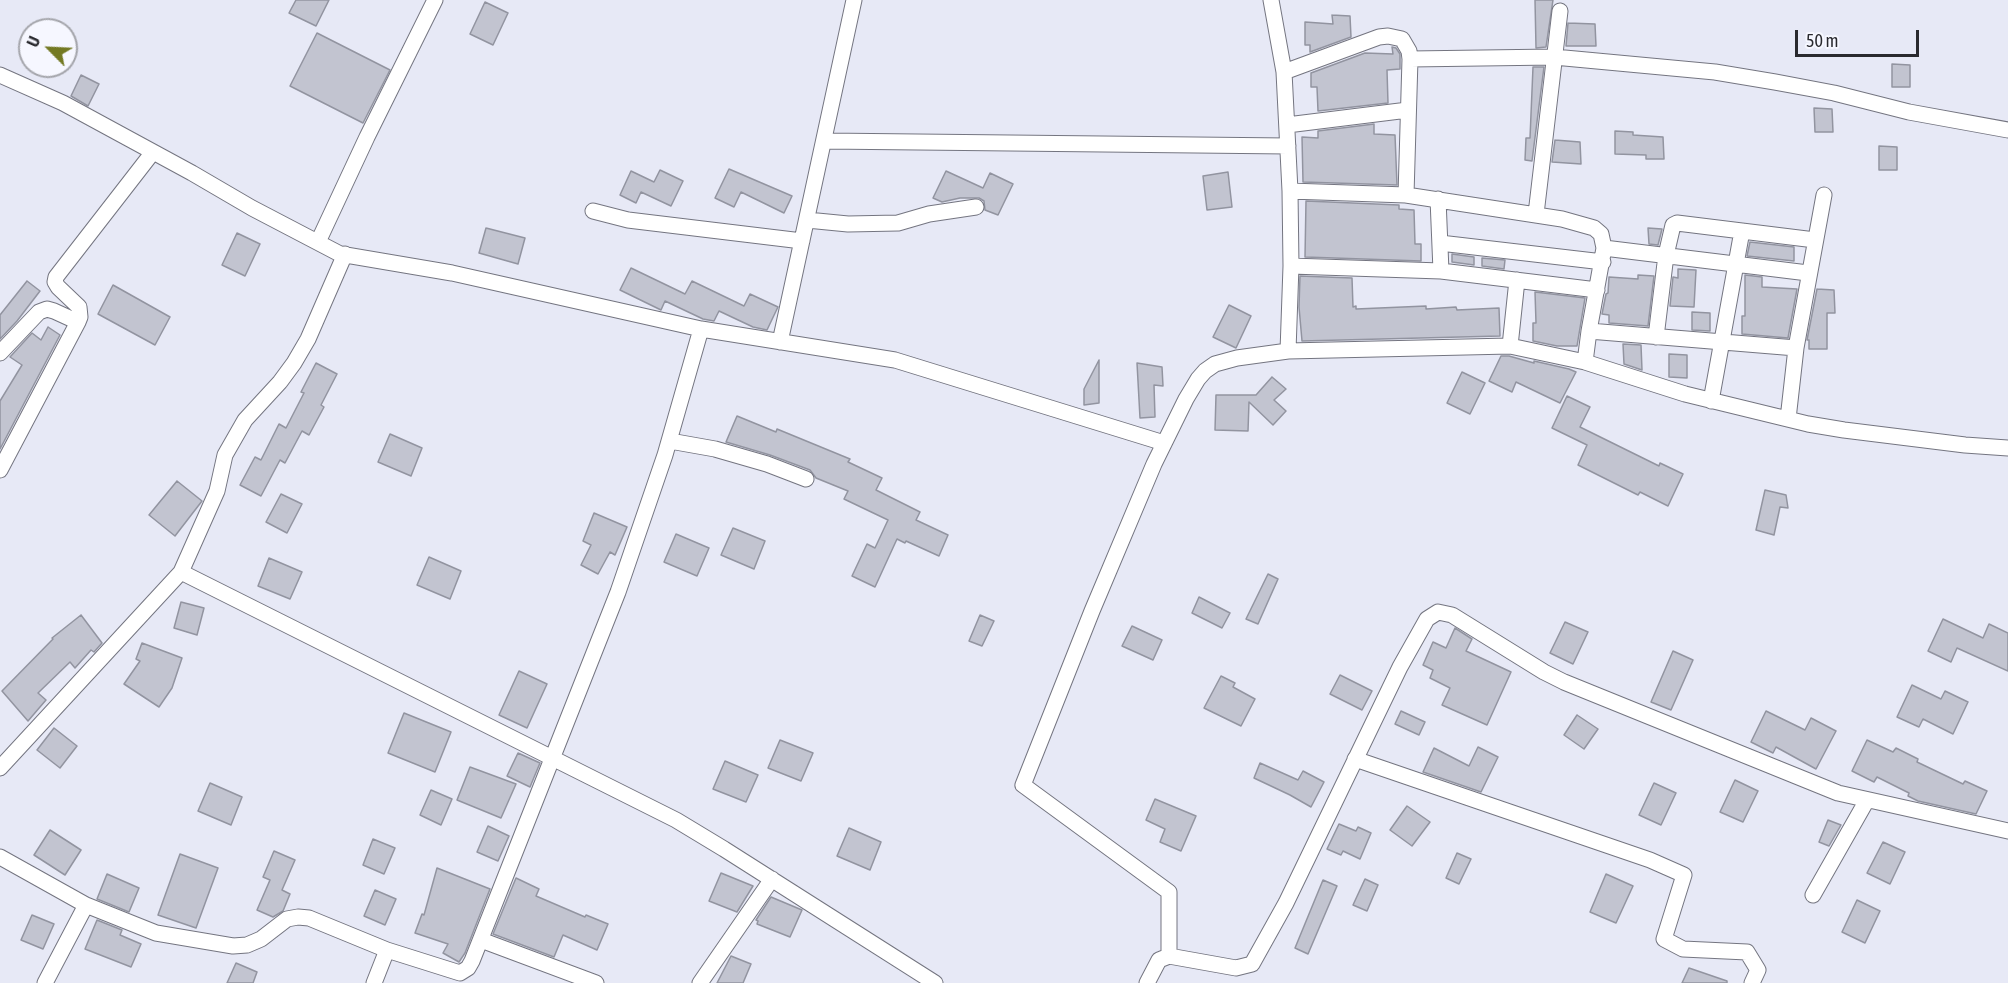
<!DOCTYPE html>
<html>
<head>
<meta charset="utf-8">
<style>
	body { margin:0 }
	#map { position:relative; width:2008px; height:983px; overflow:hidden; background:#e7e9f6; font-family:"Asap Condensed",sans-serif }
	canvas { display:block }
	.north { position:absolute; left:18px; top:18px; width:60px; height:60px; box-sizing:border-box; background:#f6f7ff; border:2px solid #a4a5ab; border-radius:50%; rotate:294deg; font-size:16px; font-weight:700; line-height:24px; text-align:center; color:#29292e }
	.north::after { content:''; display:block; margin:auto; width:21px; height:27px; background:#737923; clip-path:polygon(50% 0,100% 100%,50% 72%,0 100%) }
	.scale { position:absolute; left:1795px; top:30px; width:124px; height:27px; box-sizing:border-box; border:3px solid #29292e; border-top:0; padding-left:8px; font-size:18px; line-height:21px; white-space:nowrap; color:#29292e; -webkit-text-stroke:4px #f6f7ff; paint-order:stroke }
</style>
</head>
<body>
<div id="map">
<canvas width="2008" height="983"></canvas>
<div class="north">U</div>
<div class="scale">50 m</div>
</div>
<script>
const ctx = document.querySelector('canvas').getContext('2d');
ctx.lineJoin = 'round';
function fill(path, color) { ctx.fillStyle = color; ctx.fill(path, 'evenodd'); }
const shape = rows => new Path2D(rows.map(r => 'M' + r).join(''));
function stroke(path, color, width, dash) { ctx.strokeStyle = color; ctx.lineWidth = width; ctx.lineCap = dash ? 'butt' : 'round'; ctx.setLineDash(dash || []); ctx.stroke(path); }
const building = shape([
	[296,0,329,0,316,26,289,13,296,0],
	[1535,0,1553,0,1546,47,1536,48,1535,0],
	[485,2,508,13,493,45,470,34,485,2],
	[1332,15,1350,16,1351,37,1310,52,1310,45,1305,45,1305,22,1333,24,1332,15],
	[1568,23,1595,24,1596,46,1566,46,1568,23],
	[317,33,390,70,363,123,290,86,317,33],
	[1392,47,1396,48,1400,54,1400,69,1387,70,1388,103,1318,111,1317,87,1311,87,1311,73,1365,53,1393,54,1392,47],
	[1892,64,1910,65,1910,87,1892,87,1892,64],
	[1533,67,1544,67,1532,161,1525,160,1526,138,1530,138,1533,67],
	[81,75,99,84,88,106,71,96,81,75],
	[1814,108,1832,109,1833,132,1815,132,1814,108],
	[1374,124,1374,134,1395,135,1397,185,1303,182,1302,137,1318,138,1318,131,1374,124],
	[1615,131,1633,132,1633,135,1663,137,1664,159,1646,159,1646,155,1615,154,1615,131],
	[1555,140,1580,142,1581,164,1552,162,1555,140],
	[1879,146,1897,147,1897,170,1879,170,1879,146],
	[729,169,792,196,784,213,741,192,734,207,715,198,729,169],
	[660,170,683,181,671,206,641,192,636,203,620,195,631,171,654,182,660,170],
	[946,171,983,188,990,173,1013,184,998,215,985,210,984,201,979,198,960,198,942,202,933,198,946,171],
	[1228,172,1232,207,1207,210,1203,176,1228,172],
	[1306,201,1399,205,1399,209,1414,210,1415,244,1421,244,1421,261,1305,257,1306,201],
	[486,228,525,238,518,264,479,253,486,228],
	[1648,228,1662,229,1658,245,1649,244,1648,228],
	[237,233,260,244,245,276,222,265,237,233],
	[1750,242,1794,247,1794,261,1747,256,1750,242],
	[1452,254,1474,257,1474,265,1452,262,1452,254],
	[1482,258,1505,260,1504,269,1482,266,1482,258],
	[631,268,685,294,692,281,744,306,750,294,778,307,777,309,767,330,753,327,719,311,714,321,703,319,665,301,661,310,620,290,631,268],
	[1678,269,1696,270,1694,307,1670,306,1673,277,1678,278,1678,269],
	[1638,275,1654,276,1648,326,1609,323,1609,315,1602,314,1606,294,1608,293,1609,277,1638,279,1638,275],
	[1745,275,1762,277,1762,287,1797,289,1788,338,1742,334,1742,316,1745,316,1745,275],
	[1300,276,1352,278,1353,307,1356,306,1356,309,1426,306,1426,309,1456,307,1457,310,1499,308,1500,336,1302,341,1299,307,1300,276],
	[27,281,40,291,17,321,0,339,0,315,27,281],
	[113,285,170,317,155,345,98,314,113,285],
	[1817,289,1834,290,1835,313,1827,313,1827,349,1809,349,1809,340,1807,340,1817,289],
	[1535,292,1585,298,1577,346,1557,346,1533,341,1533,323,1536,323,1535,292],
	[1229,305,1251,316,1236,348,1213,337,1229,305],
	[1692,312,1710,313,1710,331,1692,330,1692,312],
	[48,327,60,335,0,449,0,401,22,365,10,357,32,333,41,340,48,327],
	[1623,344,1641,345,1642,370,1624,364,1623,344],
	[1669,354,1687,355,1687,378,1669,377,1669,354],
	[1501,356,1509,356,1534,363,1534,361,1569,369,1576,372,1560,403,1516,382,1512,392,1489,381,1501,356],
	[1099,360,1099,403,1084,405,1084,389,1099,360],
	[316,363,337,374,321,405,324,407,309,435,302,431,285,463,280,460,261,496,240,485,255,457,261,460,279,424,286,428,304,393,301,392,316,363],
	[1137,363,1162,367,1163,386,1154,385,1155,417,1140,418,1137,363],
	[1462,372,1485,383,1470,414,1447,403,1462,372],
	[1272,377,1286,389,1274,400,1286,411,1273,425,1249,402,1248,431,1215,430,1216,395,1256,395,1272,377],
	[1567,396,1590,407,1580,427,1659,466,1660,463,1683,474,1668,506,1640,492,1638,495,1578,465,1587,445,1552,428,1567,396],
	[737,416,776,432,777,429,850,459,848,462,882,478,876,490,920,512,916,520,948,535,939,556,906,541,905,543,897,539,875,587,852,576,867,544,875,548,888,520,844,499,848,491,816,478,810,470,770,455,726,442,737,416],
	[390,434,422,448,411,476,378,462,390,434],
	[177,481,202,501,175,536,149,515,177,481],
	[1765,490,1786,495,1788,508,1780,507,1774,535,1756,530,1765,490],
	[281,494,302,504,287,533,266,522,281,494],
	[594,513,627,527,615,555,610,552,598,574,581,565,591,545,583,541,594,513],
	[733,528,765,541,754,569,721,555,733,528],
	[676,534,709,548,697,576,664,562,676,534],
	[429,557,461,571,450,599,417,585,429,557],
	[269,558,302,572,290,599,258,586,269,558],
	[1268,574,1278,579,1258,624,1246,619,1268,574],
	[1199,597,1230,613,1222,628,1192,613,1199,597],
	[181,602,204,608,197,635,174,628,181,602],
	[81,615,102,643,94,652,91,650,75,668,70,662,38,693,46,700,28,721,2,691,53,639,52,638,81,615],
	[980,615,994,621,982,646,969,641,980,615],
	[1943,619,1983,638,1989,624,2008,633,2008,671,1957,648,1951,662,1928,651,1943,619],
	[1565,622,1588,632,1573,664,1550,653,1565,622],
	[1132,626,1162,640,1153,660,1122,646,1132,626],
	[1455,628,1472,639,1466,651,1511,672,1487,725,1442,705,1450,688,1430,678,1433,670,1423,665,1433,642,1446,648,1455,628],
	[142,643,182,658,172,688,159,707,124,684,140,661,136,659,142,643],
	[1673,651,1693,660,1671,710,1651,702,1673,651],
	[519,671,547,684,527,728,499,715,519,671],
	[1340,675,1372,691,1362,710,1330,694,1340,675],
	[1221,676,1235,683,1233,687,1255,699,1241,726,1204,708,1221,676],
	[1912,685,1941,699,1945,691,1968,702,1953,734,1923,719,1919,727,1897,717,1912,685],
	[1401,711,1425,722,1419,735,1395,724,1401,711],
	[1766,711,1805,730,1811,718,1836,731,1816,769,1776,747,1773,753,1751,742,1766,711],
	[404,713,451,732,435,772,388,753,404,713],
	[1577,715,1598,729,1584,749,1564,735,1577,715],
	[54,728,77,746,60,768,37,750,54,728],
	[780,740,813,753,801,781,768,768,780,740],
	[1867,740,1893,752,1896,748,1918,759,1917,762,1963,784,1965,781,1987,791,1976,814,1918,801,1908,796,1909,793,1877,777,1874,782,1852,771,1867,740],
	[1478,747,1498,757,1481,792,1423,772,1434,748,1469,766,1478,747],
	[518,753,540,763,530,787,507,776,518,753],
	[725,761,758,775,746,802,713,789,725,761],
	[1260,763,1298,780,1303,771,1324,782,1311,807,1290,795,1254,778,1260,763],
	[470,767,516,784,501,818,457,800,470,767],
	[1735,780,1758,791,1743,822,1720,812,1735,780],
	[210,783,242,797,231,825,198,811,210,783],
	[1654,783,1676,793,1661,825,1639,815,1654,783],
	[431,790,452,799,441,825,420,815,431,790],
	[1155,799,1196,816,1181,851,1160,842,1165,829,1146,820,1155,799],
	[1407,806,1430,822,1412,846,1390,830,1407,806],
	[1828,820,1841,825,1829,846,1819,842,1828,820],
	[1339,824,1356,831,1358,827,1371,833,1360,859,1343,851,1341,855,1327,849,1339,824],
	[488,826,509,836,498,861,477,852,488,826],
	[849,828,881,842,870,870,837,856,849,828],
	[50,830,81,850,65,875,34,855,50,830],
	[373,839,395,848,384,874,363,865,373,839],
	[1883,842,1905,852,1890,884,1867,873,1883,842],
	[274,851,295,860,282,890,290,894,283,911,273,917,257,910,270,880,263,877,274,851],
	[1457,853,1471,859,1459,884,1446,878,1457,853],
	[180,854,218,868,196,928,158,915,180,854],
	[437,868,490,889,465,953,459,962,443,953,448,944,415,933,422,914,424,915,437,868],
	[721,873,753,886,737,912,709,901,721,873],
	[107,874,139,888,129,912,97,899,107,874],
	[1606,874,1633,886,1616,923,1590,912,1606,874],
	[516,878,539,889,536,896,585,917,586,915,608,924,597,950,563,935,554,957,493,934,516,878],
	[1365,879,1378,885,1367,911,1353,905,1365,879],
	[1323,880,1337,886,1308,954,1295,948,1323,880],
	[375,890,396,899,385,925,364,916,375,890],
	[771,897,802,910,790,937,757,924,758,921,756,920,771,897],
	[1857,900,1880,911,1865,943,1842,932,1857,900],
	[32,915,54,924,43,949,21,940,32,915],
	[97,920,122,930,120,935,141,944,131,967,85,949,97,920],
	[731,956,751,964,743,983,717,983,731,956],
	[236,963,257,972,253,983,227,983,236,963],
	[1689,968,1727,981,1727,983,1682,983,1689,968]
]);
const minor = shape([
	[1271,0,1284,72,1290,191,1291,266,1288,351],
	[1410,59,1554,57,1715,72,1775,82,1834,93,1909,112,2008,130],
	[1284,72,1379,37,1388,36,1402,39,1409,51,1410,59,1406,195],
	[0,75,63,103,192,173,252,208,340,254,452,273,701,329,895,360,1164,443],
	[1287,125,1408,110],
	[825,141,1288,146],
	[1290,191,1406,195,1562,219,1594,228,1601,234,1604,248,1589,331,1585,362],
	[1438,199,1441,271],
	[593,211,628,220,802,241],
	[1536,214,1560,11],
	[807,220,848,224,898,223,929,214,976,207],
	[318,242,367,137,435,0],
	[1440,243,1603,262],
	[1604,248,1808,273],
	[1291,266,1441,271,1597,290],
	[1589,331,1796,348],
	[1656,337,1666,255,1673,225,1677,223,1815,240],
	[780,342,854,0],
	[1510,346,1517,280],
	[0,353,39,312,47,309,54,311,78,322],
	[1711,401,1742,231],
	[1788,419,1796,348,1824,195],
	[670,441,715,449,767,464,806,479],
	[0,470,78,322,80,317,79,307,58,287,55,282,56,277,153,152],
	[181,572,676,820,724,849,935,983],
	[1355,759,1650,860,1684,875,1664,939,1683,949,1747,952,1758,970,1752,983],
	[0,768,181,572,217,491,225,455,245,420,280,382,294,363,308,339,345,254],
	[0,857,86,905,156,933,233,946,247,945,261,939,287,919,298,917,309,918,387,950],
	[1813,895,1867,800],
	[481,940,596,983],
	[1169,956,1169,892,1023,785,1092,611,1154,464,1186,399,1198,379,1205,371,1215,364,1237,358,1288,351,1510,346,1585,362,1685,394,1808,424,1844,430,1965,445,2008,448],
	[45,983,86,905],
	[374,983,387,950,460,973,468,968,472,961,618,592,665,455,701,329],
	[700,983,772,879],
	[1147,983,1159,960,1169,956,1236,968,1252,964,1286,903,1400,667,1427,619,1438,612,1452,615,1544,672,1564,682,1838,793,2008,831]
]);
fill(building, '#c2c4d0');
stroke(building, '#9294a0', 1.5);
stroke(minor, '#747580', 17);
stroke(minor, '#fff', 15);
</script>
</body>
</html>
